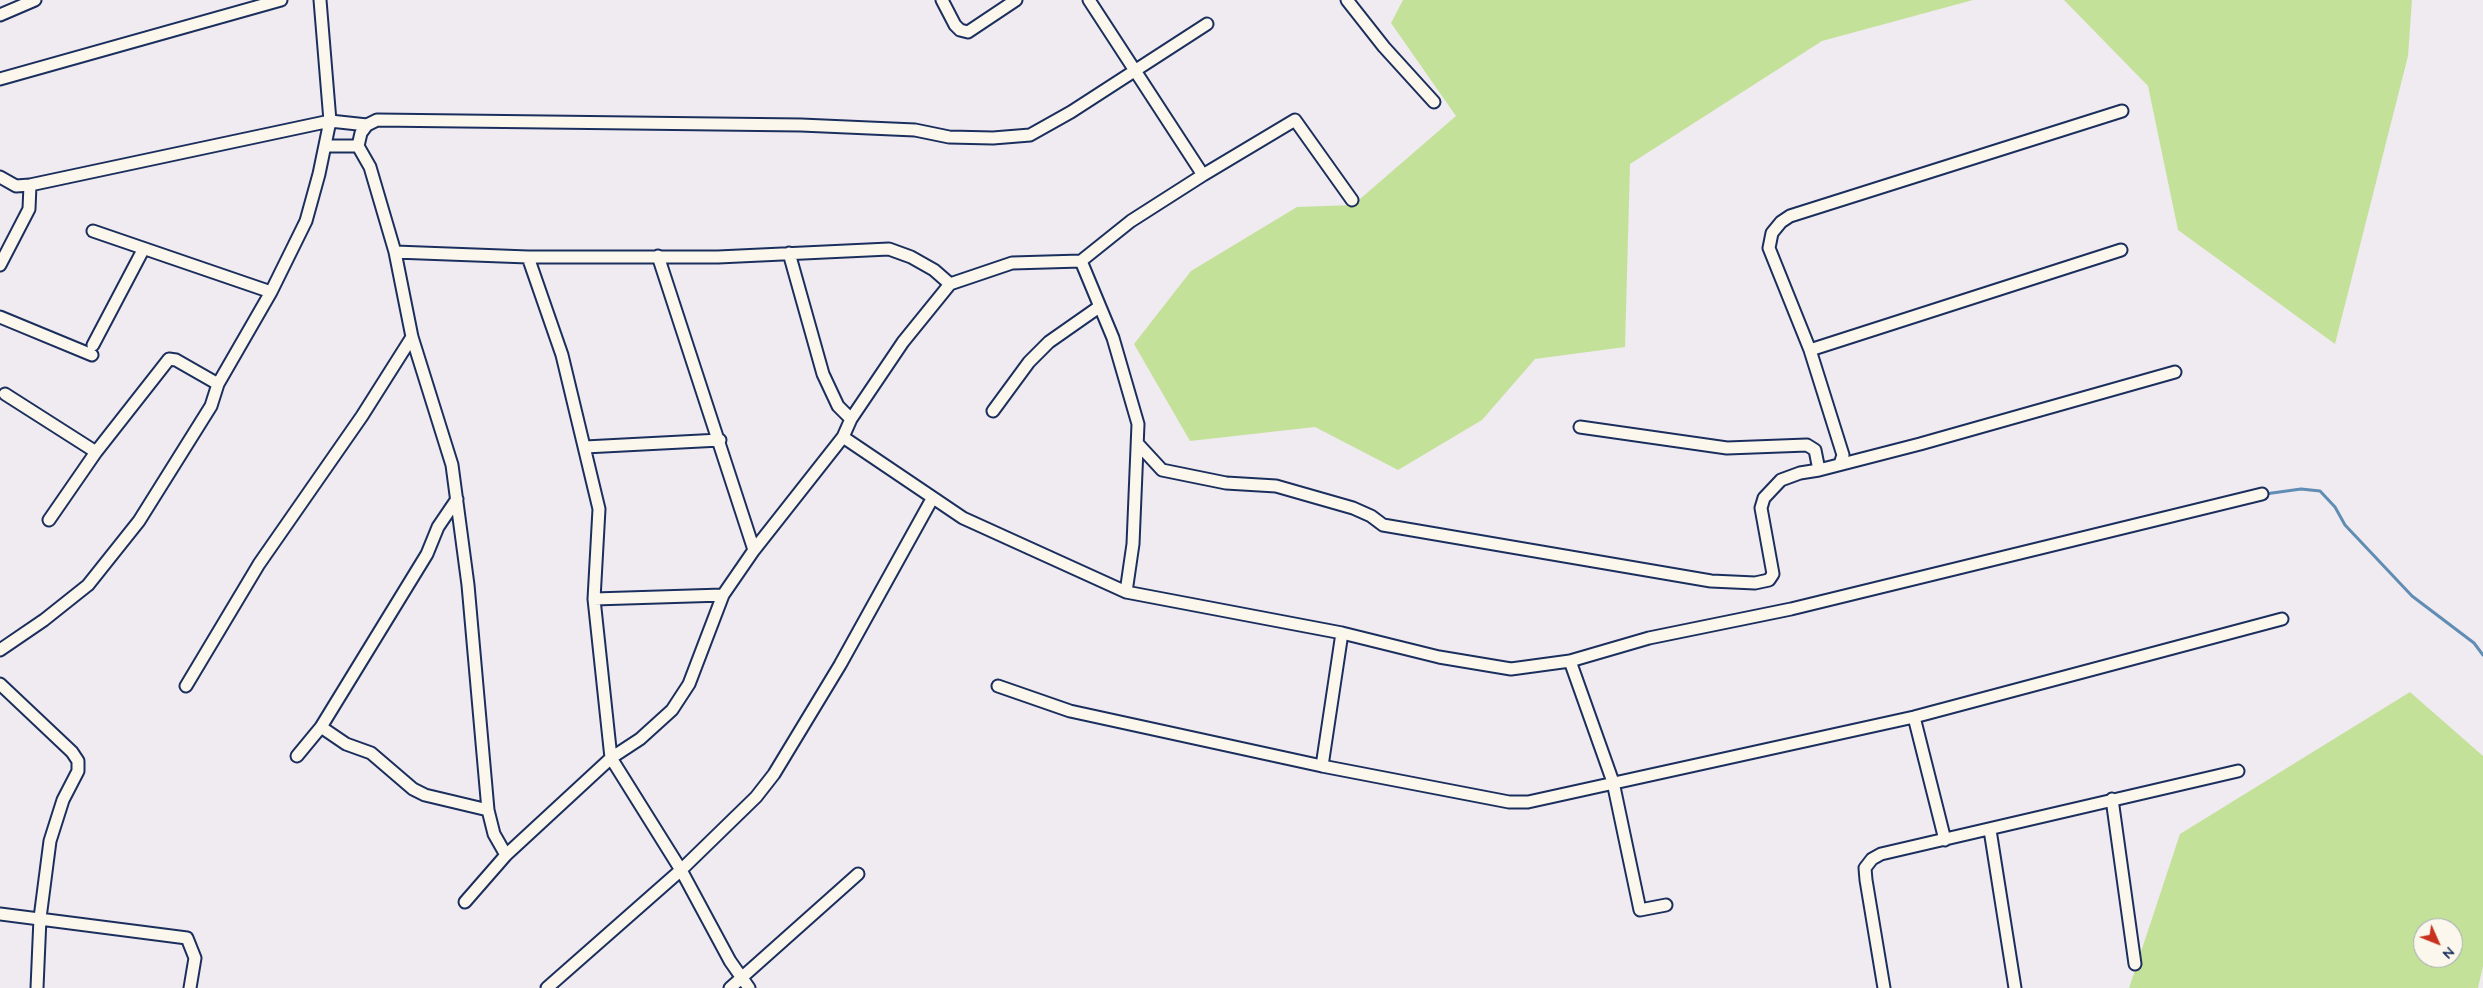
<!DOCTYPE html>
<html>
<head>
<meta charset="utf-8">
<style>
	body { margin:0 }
	#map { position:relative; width:2483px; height:988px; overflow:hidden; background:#f0eaf1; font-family:"Architects Daughter",sans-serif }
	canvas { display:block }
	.north { position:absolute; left:2413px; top:918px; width:50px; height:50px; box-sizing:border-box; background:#fbf7ec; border:1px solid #a1a7b3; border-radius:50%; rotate:134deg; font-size:14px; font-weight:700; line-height:20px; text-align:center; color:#1b2f5e }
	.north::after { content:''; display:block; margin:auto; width:18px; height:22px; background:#c8321e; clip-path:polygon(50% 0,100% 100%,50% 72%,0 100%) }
</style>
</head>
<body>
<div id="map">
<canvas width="2483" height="988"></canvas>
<div class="north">N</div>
</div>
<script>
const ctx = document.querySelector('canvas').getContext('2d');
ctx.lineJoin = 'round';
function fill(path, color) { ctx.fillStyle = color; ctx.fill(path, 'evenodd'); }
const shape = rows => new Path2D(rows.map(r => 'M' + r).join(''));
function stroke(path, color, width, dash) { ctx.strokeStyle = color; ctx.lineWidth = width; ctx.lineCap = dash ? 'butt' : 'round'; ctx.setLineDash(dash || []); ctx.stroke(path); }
const green = shape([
	[1403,0,1973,0,1822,41,1630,164,1625,347,1535,359,1482,420,1398,470,1315,427,1190,441,1134,344,1191,271,1297,207,1353,205,1456,116,1391,23],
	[2064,0,2412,0,2408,56,2335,344,2178,230,2148,86],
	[2410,692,2483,756,2483,966,2478,988,2129,988,2180,834],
	[2423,928,2453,928,2453,958,2423,958]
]);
const stream = shape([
	[2265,494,2301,489,2320,491,2335,507,2345,525,2412,596,2474,643,2483,655]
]);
const street = shape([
	[942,0,955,25,960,30,968,32,1016,0],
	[1089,0,1203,175],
	[1347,0,1384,47,1434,102],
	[0,15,35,0],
	[0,79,281,0],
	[325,146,358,146,370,167,395,252,412,337,452,465,468,585,488,810,494,834,506,855],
	[358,146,361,133,367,125,377,120,801,125,915,130,949,137,993,138,1030,135,1071,112,1207,24],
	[0,177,16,186,30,185,330,121,367,125],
	[93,231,271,292],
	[395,252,528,257,718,257,889,249,911,257,934,270,950,284],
	[789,253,823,374,838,406,851,419],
	[658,256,754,550],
	[528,257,562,355,599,509,594,599,611,758,681,870,730,961,749,988],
	[1081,261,1113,338,1138,424,1133,544,1126,592],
	[0,265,29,209,30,185],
	[0,317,92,355],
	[93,345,143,250],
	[1810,350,2121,250],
	[5,394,96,452],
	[993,411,1029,362,1049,342,1099,307],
	[1580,427,1727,448,1807,445,1815,450,1819,470],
	[843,437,963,518,1126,592,1342,633,1439,657,1511,669,1570,661,1649,638,1791,609,2262,494],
	[1138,444,1162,470,1226,483,1276,486,1353,508,1371,516,1383,525,1711,581,1755,583,1769,580,1773,574,1761,508,1764,498,1781,480,1800,473,1819,470,1920,444,2175,372],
	[585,447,720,440],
	[1840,464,1843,455,1810,350,1769,248,1772,233,1781,222,1790,216,2122,111],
	[49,520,96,452,169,359,176,360,218,384],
	[594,599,723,595],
	[0,650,44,620,88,585,139,521,211,406,218,384,271,292,306,221,319,174,330,121,320,0],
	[1570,661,1613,782,1640,910,1666,905],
	[0,684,72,752,78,761,78,771,63,800,50,841,40,918,37,988],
	[186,686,259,564,362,416,412,337],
	[998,686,1070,711,1322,766,1509,802,1528,802,1914,717,2282,619],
	[1914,717,1945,840],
	[321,727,346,744,371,753,413,789,425,795,488,810],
	[297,756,321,727,427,554,438,527,457,499],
	[1322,766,1342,633],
	[2112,799,2135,964],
	[1990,830,2015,988],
	[465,902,506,855,611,758,640,739,672,710,689,684,723,595,754,550,843,437,851,419,903,342,950,284,1012,263,1081,261,1131,221,1203,175,1295,120,1352,200],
	[0,914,187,938,195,958,190,988],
	[547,988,681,870,756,797,774,774,840,665,932,499],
	[730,988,858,874],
	[1884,988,1866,880,1865,868,1872,859,1881,854,2238,771]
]);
fill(green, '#c4e199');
stroke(stream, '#608db4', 3);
stroke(street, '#1b2f5e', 15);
stroke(street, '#fbf7ec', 11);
</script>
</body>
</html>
